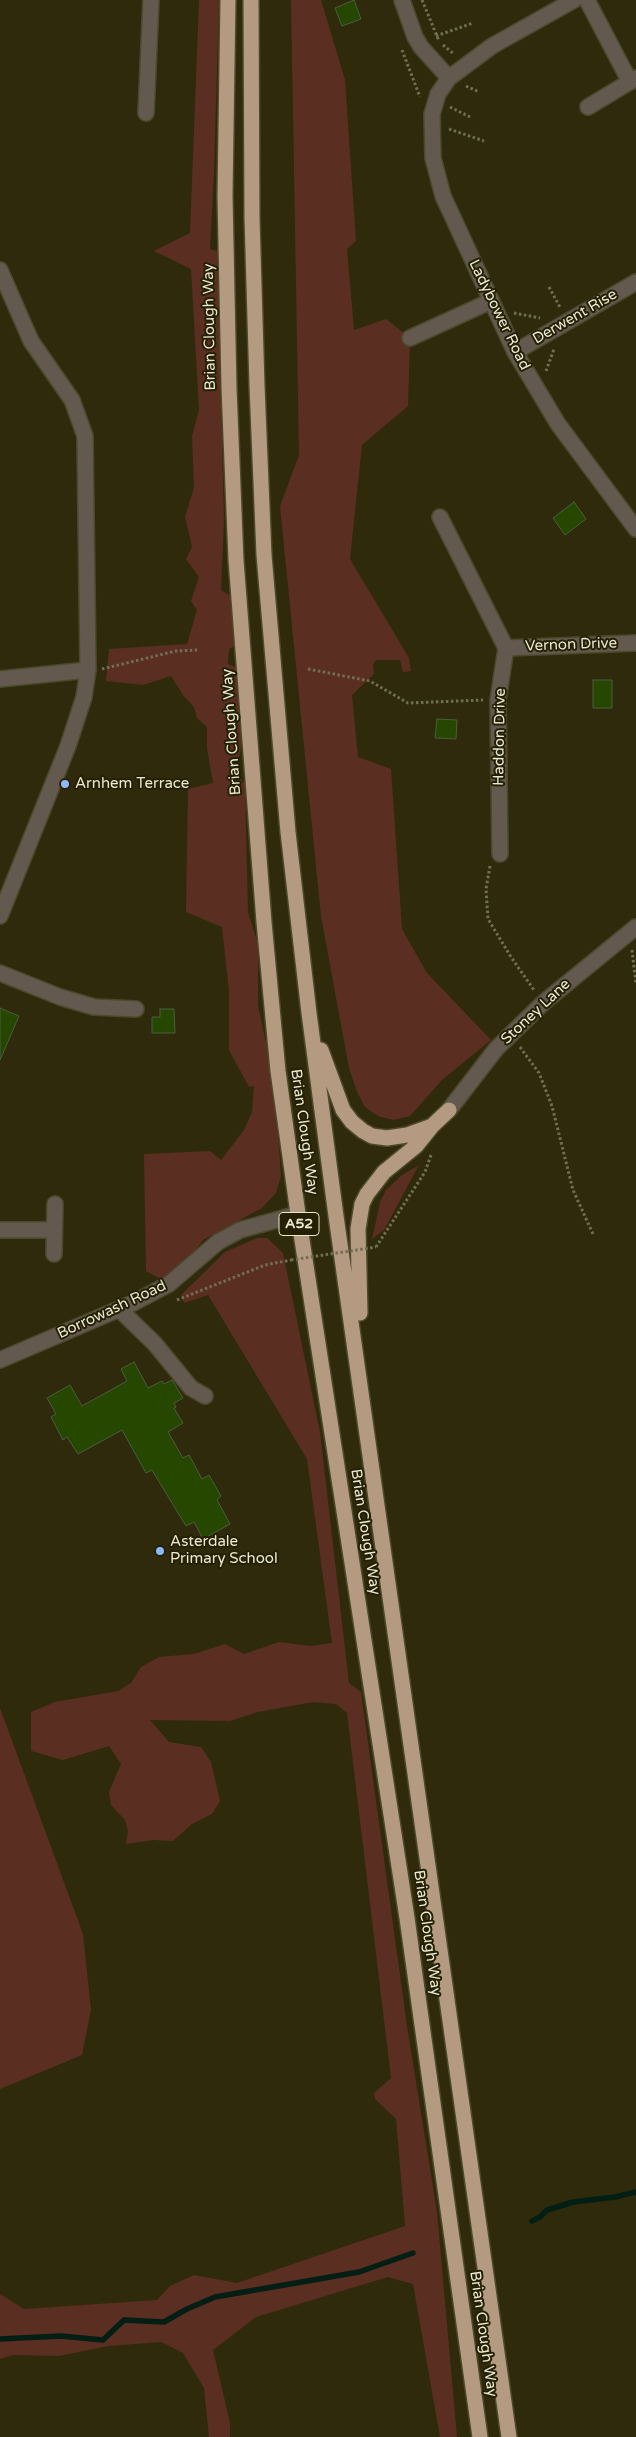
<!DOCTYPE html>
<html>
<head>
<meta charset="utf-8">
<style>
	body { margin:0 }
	canvas { display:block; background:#2e2a0b }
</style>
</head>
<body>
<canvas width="636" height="2437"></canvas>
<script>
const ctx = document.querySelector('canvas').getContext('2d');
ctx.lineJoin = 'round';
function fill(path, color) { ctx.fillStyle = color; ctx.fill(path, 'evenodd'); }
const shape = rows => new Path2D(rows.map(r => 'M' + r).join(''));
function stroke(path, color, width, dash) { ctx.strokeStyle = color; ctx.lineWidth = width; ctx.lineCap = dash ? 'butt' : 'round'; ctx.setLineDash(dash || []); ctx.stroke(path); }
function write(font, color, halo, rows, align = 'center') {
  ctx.font = font + ' "Varela Round",sans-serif'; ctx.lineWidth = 4; ctx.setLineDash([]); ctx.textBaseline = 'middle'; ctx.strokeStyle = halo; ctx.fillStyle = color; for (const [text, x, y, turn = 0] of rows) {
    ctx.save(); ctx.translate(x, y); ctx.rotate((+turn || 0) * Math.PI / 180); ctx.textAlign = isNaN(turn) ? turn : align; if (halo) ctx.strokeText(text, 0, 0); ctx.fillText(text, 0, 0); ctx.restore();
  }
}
const green = shape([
	[199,0,219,0,214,172,210,249,217,251,224,521,221,590,233,597,240,644,229,649,228,664,238,668,242,701,242,741,236,774,245,784,248,912,258,944,258,1006,274,1078,281,1176,276,1193,262,1208,203,1240,188,1260,162,1280,146,1271,144,1154,210,1151,221,1160,244,1130,252,1112,254,1086,249,1087,229,1050,229,992,222,927,186,912,188,789,213,783,207,749,207,727,197,718,194,707,183,695,171,676,143,685,106,681,109,649,187,644,197,610,191,601,199,577,186,559,192,547,185,517,194,488,192,436,199,410,191,269,154,251,190,233],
	[291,0,321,0,345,80,356,241,347,249,354,330,386,319,410,338,408,406,362,445,350,559,409,658,411,671,403,672,400,660,376,660,373,665,374,674,352,695,358,757,391,769,402,929,427,973,491,1040,442,1080,410,1116,393,1120,378,1116,365,1107,357,1092,349,1068,321,916,280,506,299,455],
	[419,1165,384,1230,372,1239,380,1202,386,1190,402,1175],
	[257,1238,267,1238,283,1253,320,1432,349,1683,361,1692,407,2026,437,2212,457,2437,440,2437,413,2284,388,2277,256,2317,213,2350,230,2423,230,2437,209,2437,204,2388,183,2353,161,2342,108,2346,59,2356,13,2355,0,2359,0,2294,24,2309,157,2300,170,2286,194,2275,237,2283,405,2226,396,2119,375,2099,374,2093,391,2078,347,1713,336,1704,313,1702,258,1712,230,1721,150,1720,169,1742,201,1747,211,1762,220,1801,212,1814,192,1824,173,1841,153,1840,126,1844,128,1831,125,1820,111,1805,109,1792,121,1764,109,1746,63,1760,31,1751,31,1712,55,1702,118,1691,131,1683,141,1667,159,1657,194,1654,225,1644,244,1654,279,1642,311,1646,332,1643,307,1459,208,1295,184,1303,181,1295,225,1252],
	[0,1708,83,1934,91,2010,82,2055,0,2089]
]);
const stream = shape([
	[532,2221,540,2217,547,2210,573,2202,615,2197,636,2192],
	[0,2339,61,2336,103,2340,124,2320,164,2322,187,2309,215,2297,359,2272,413,2253]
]);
const building = shape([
	[354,0,361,19,342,26,335,8,354,0],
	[574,502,586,519,565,535,553,518,574,502],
	[593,680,612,680,612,708,593,708,593,680],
	[437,719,457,720,456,739,435,738,437,719],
	[0,1008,19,1016,0,1060,0,1008],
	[160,1009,174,1009,175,1033,152,1033,152,1017,160,1017,160,1009],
	[134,1362,148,1388,162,1381,164,1384,172,1380,183,1398,174,1403,176,1407,174,1408,183,1423,168,1432,183,1458,189,1455,202,1479,209,1475,221,1496,217,1500,230,1524,203,1539,194,1522,186,1526,152,1470,146,1473,122,1430,78,1454,67,1437,63,1440,51,1417,56,1414,47,1398,70,1385,82,1406,127,1381,121,1369,134,1362]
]);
const path = shape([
	[422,0,439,41],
	[436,36,473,23],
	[443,45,454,54],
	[402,50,420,97],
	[466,86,479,92],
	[450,107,470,117],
	[449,129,484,141],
	[549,287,561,309],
	[514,313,540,318],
	[546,371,554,349],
	[102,669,176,651,197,650],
	[308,669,370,681,408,703,483,700],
	[490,866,486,889,488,919,511,957,534,990],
	[632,950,636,984],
	[520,1047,539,1073,552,1106,573,1190,593,1234],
	[376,1247,425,1172,431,1155],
	[177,1300,265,1265,291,1260]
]);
const minor = shape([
	[402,0,415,37,421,47,449,78],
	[574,0,492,46,449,78,438,94,432,114,433,158,443,196,515,352,558,424,636,529],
	[587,0,630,82],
	[588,107,636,78],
	[146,113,151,0],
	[0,270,31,341,72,400,85,436,88,670,84,697,68,746,0,916],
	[410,338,491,301],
	[515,352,636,282],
	[440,517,506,648,498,700,500,854],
	[506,648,636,643],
	[0,679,88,670],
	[0,973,60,997,94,1007,136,1009],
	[449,1110,496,1049,543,1003,636,927],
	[0,1230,54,1230],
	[54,1254,55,1204],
	[119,1309,155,1344,191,1388,205,1396],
	[0,1360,133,1303,169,1284,218,1242,240,1230,298,1214]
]);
const highway = shape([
	[228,0,225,196,229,388,236,560,264,922,278,1071,298,1214,407,1918,480,2437],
	[251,0,252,218,257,386,264,555,288,832,309,1013,336,1216,509,2437],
	[321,1050,343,1110,352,1122,363,1131,372,1136,387,1138,407,1135,432,1126],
	[360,1313,358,1229,362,1204,367,1194,384,1172,416,1146,432,1126,449,1110]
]);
const pathBridge = shape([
	[291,1260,376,1247]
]);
const markers = [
	[65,784,5,"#8db9fc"],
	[160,1551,5,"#8db9fc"]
];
const shields = [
	[299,1224,40]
];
const shieldNames = [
	["A52",299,1224]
];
const streetNames = [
	["Ladybower Road",499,315,64],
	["Derwent Rise",575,317,-30],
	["Brian Clough Way",210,327,-91],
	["Vernon Drive",571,645,-2],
	["Brian Clough Way",232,732,-94],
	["Haddon Drive",500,737,-89],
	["Stoney Lane",536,1012,-43],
	["Brian Clough Way",304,1132,82],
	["Borrowash Road",112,1310,-25],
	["Brian Clough Way",365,1532,81],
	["Brian Clough Way",427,1933,82],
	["Brian Clough Way",483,2334,82]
];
const poiNames = [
	["Arnhem Terrace",75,784],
	["Asterdale",170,1542],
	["Primary School",170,1559]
];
fill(green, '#5a2e21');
stroke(stream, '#031e14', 5.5);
fill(building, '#264700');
stroke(building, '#4c5c41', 1);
stroke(minor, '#4c482b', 18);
stroke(highway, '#4c482b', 18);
stroke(path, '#726e54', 3, [2.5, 2.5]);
stroke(minor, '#63594f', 15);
stroke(highway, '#b39a80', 15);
stroke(pathBridge, '#726e54', 3, [2.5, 2.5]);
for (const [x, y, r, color] of markers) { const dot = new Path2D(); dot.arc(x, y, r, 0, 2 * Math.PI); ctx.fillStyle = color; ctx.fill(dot); stroke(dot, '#252002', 2); }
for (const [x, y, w] of shields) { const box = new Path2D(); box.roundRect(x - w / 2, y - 11.5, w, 23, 4); ctx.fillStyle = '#252002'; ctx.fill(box); stroke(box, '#e9e7d5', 1); }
write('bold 14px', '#e9e7d5', null, shieldNames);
write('15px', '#e9e7d5', '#252002', streetNames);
write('15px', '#e9e7d5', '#252002', poiNames, 'left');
</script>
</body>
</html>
